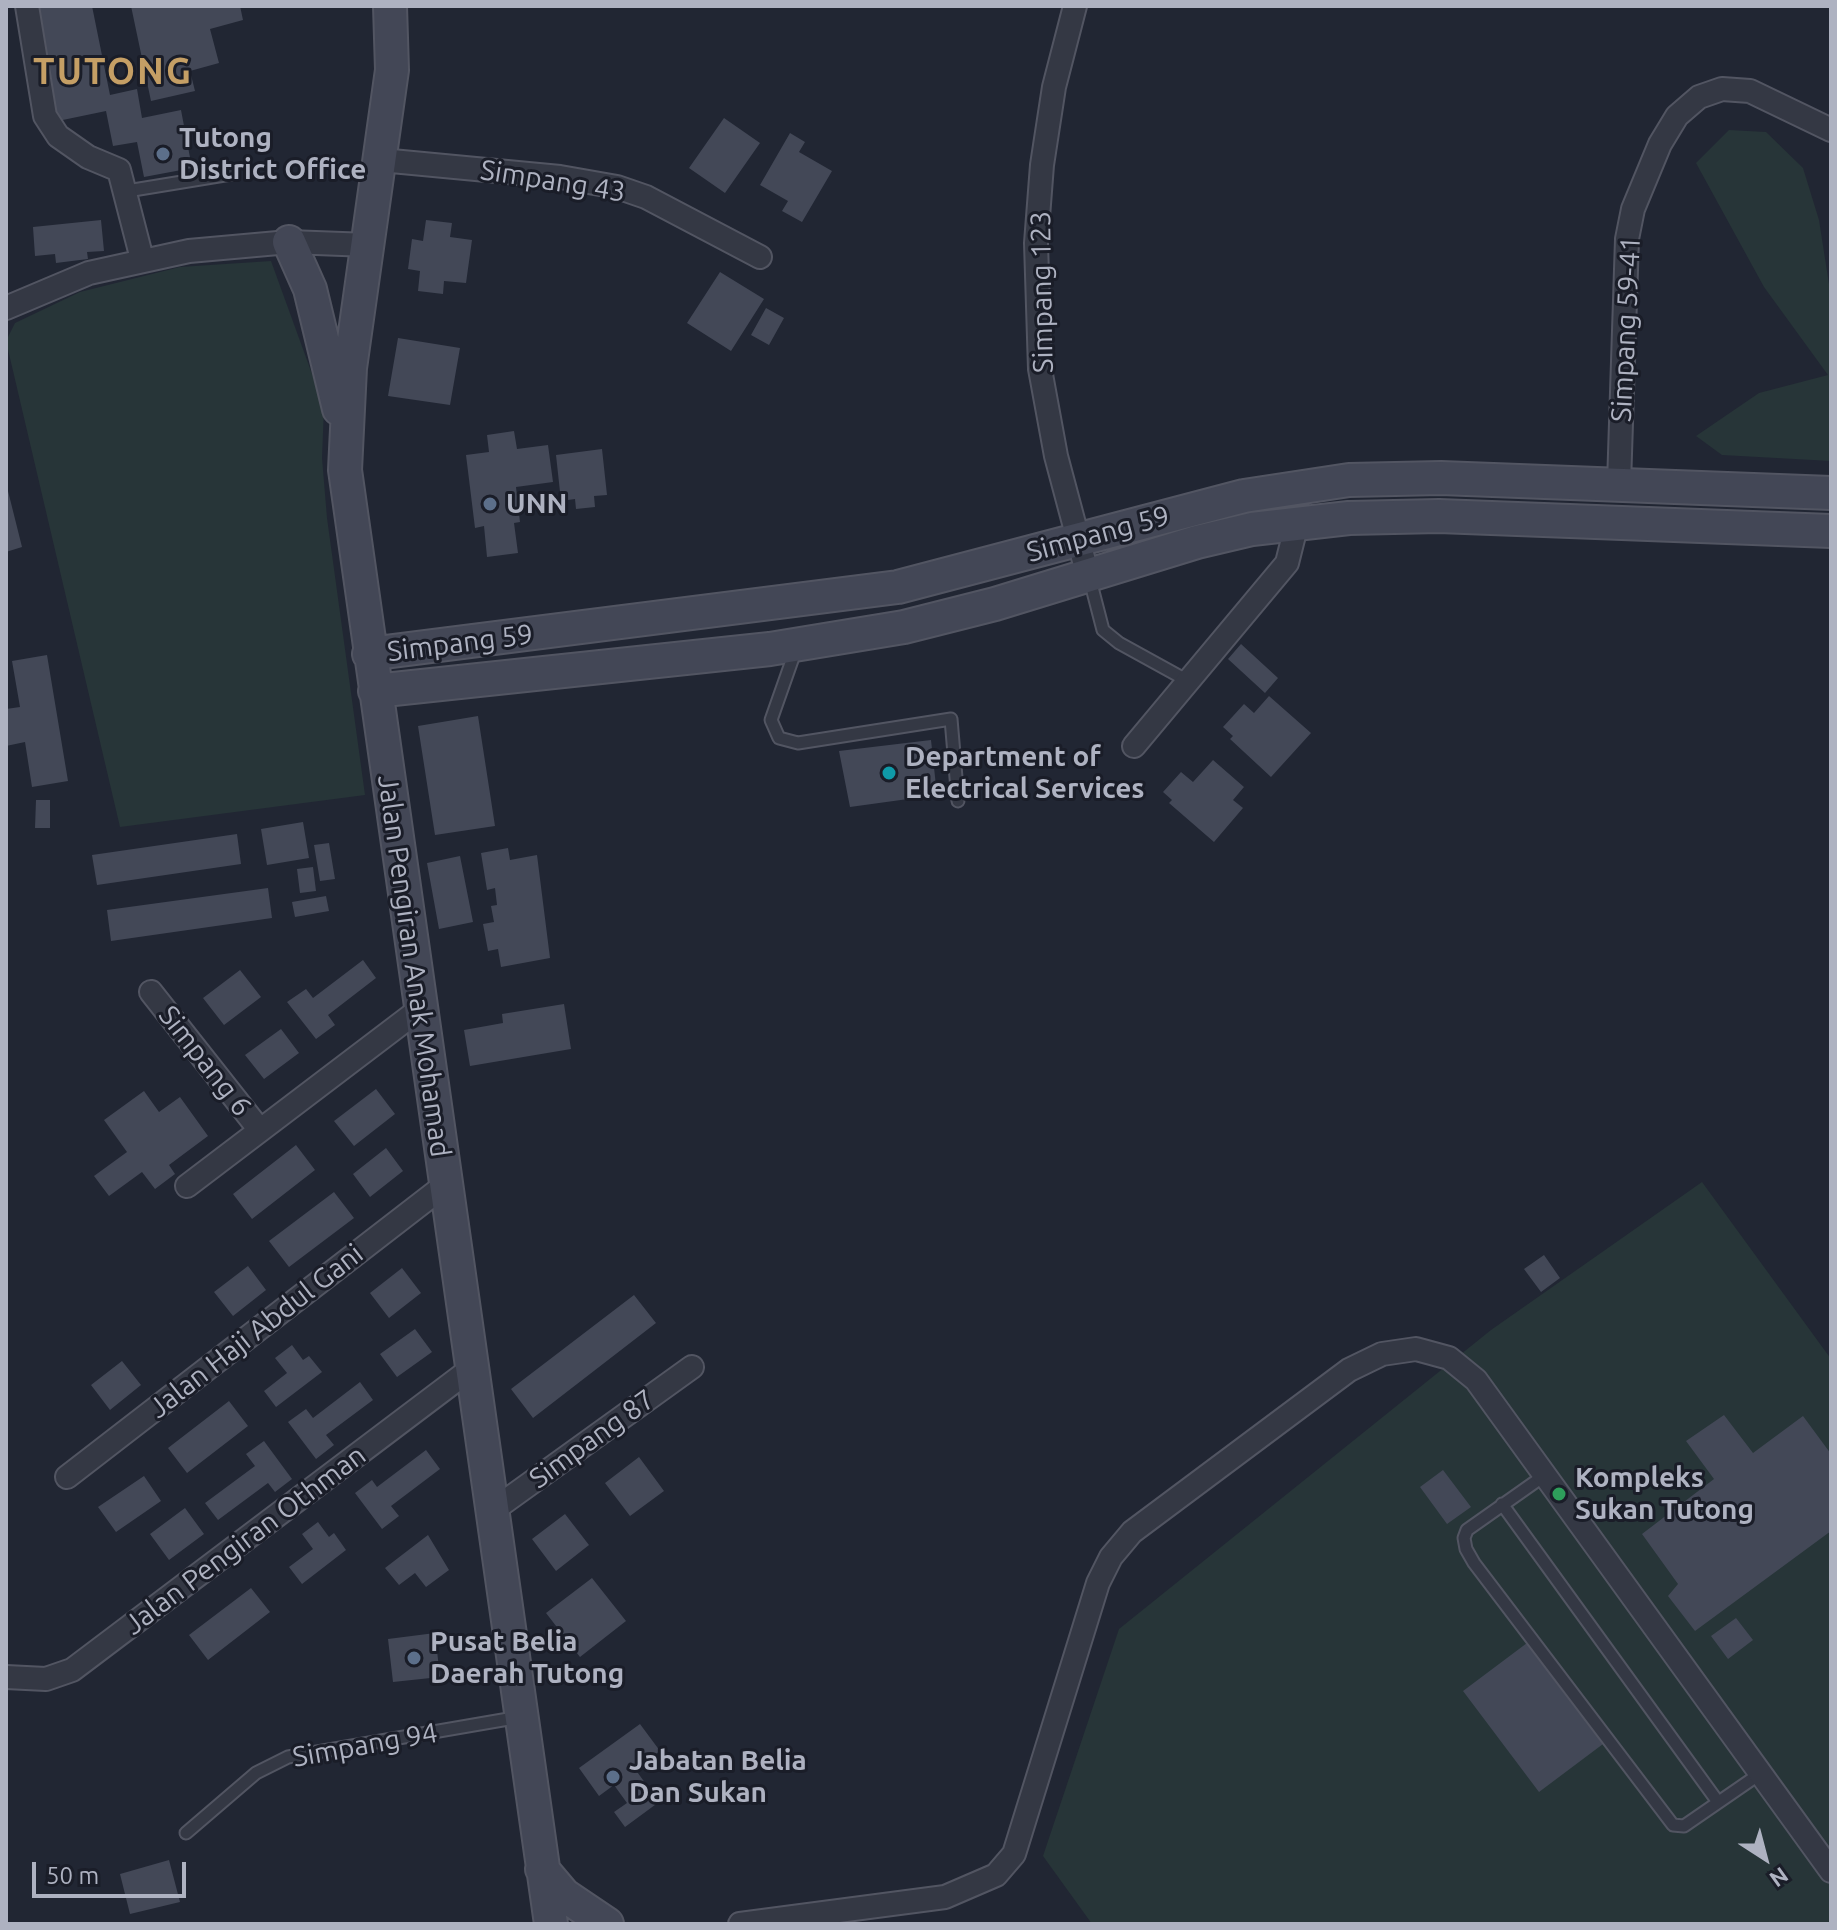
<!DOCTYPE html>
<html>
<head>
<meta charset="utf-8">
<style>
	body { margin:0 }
	#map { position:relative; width:1837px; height:1930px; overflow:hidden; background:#212633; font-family:Ubuntu,sans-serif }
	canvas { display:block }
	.frame { position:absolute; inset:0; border:8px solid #aeb2c1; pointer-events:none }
	.north { position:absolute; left:1725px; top:1818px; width:80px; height:80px; -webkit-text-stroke:6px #1a1d28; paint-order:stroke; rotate:144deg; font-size:22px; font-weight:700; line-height:32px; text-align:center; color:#aeb2c1 }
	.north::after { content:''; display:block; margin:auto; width:28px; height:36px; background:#aeb2c1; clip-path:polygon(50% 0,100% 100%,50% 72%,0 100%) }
	.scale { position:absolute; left:32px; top:1862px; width:154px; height:36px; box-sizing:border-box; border:4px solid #aeb2c1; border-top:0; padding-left:10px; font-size:24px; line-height:28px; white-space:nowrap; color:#aeb2c1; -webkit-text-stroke:6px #1a1d28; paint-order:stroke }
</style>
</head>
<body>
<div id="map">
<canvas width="1837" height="1930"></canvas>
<div class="frame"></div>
<div class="north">N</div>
<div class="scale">50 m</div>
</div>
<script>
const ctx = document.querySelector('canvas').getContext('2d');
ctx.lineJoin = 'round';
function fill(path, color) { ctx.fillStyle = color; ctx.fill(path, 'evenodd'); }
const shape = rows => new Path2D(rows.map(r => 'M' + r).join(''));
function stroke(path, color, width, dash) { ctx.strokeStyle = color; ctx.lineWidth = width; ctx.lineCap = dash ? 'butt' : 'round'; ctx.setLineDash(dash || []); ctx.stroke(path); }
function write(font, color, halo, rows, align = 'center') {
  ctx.font = font + ' Ubuntu,sans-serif'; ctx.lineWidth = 6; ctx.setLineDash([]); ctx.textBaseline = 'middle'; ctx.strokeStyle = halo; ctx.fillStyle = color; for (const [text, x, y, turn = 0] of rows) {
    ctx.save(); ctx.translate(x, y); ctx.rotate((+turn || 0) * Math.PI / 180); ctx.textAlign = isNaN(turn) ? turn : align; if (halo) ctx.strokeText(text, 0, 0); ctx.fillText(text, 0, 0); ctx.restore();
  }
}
const green = shape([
	[1729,130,1766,132,1803,168,1819,220,1831,297,1831,461,1722,455,1696,436,1759,393,1828,375,1764,287,1696,163],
	[271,261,324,407,322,458,327,518,365,795,120,827,6,341,15,323,80,292,180,267],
	[1702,1182,1831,1359,1831,1924,1092,1924,1043,1856,1119,1629,1491,1330]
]);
const building = shape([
	[30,6,92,6,110,95,137,89,142,118,181,110,192,168,144,177,137,142,113,146,106,111,53,122],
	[131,6,240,6,243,20,210,29,219,63,190,71,195,91,151,101],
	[724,118,760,143,725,193,689,168],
	[790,133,805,142,799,152,832,171,802,222,782,211,788,201,760,185],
	[101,220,104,251,87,252,88,259,56,263,55,254,35,256,33,227],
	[426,220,452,223,450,237,472,240,466,283,444,281,443,294,418,291,420,271,408,269,412,239,423,241],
	[720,272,764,299,731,351,687,323],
	[766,308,784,318,769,345,751,335],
	[398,338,460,348,450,405,388,396],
	[514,431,517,449,548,445,553,482,516,487,520,522,514,523,518,553,487,557,484,526,475,528,466,455,489,452,487,435],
	[602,449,607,495,594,496,595,507,576,509,575,499,561,501,556,455],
	[6,483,22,547,6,552],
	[1241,644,1278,678,1265,693,1228,659],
	[47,655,68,781,32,787,25,742,6,746,6,709,20,707,12,661],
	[1269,696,1311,733,1271,777,1230,739,1233,736,1223,727,1244,704,1254,713],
	[478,716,495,826,435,835,418,726],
	[931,740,937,795,850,807,839,751],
	[1213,760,1244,787,1233,800,1243,808,1214,842,1169,803,1172,800,1163,792,1181,772,1193,782],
	[36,800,50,800,50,828,35,828],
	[303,822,309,858,267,865,261,829],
	[237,834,241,864,97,885,92,855],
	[329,843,335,879,320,881,314,845],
	[508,848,510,860,537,855,550,958,501,967,498,949,488,951,483,924,494,922,491,906,497,905,495,888,487,890,481,853],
	[460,856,473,922,439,929,427,863],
	[313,867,316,891,300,893,297,869],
	[268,888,272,918,111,941,107,910],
	[326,896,329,911,295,917,292,902],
	[363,960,376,978,328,1015,335,1025,316,1039,287,1002,306,989,313,998],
	[240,970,261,997,224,1025,203,998],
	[564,1004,571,1049,470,1066,464,1030,503,1023,502,1014],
	[281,1029,299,1053,264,1079,245,1055],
	[376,1089,395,1114,354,1146,334,1121],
	[144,1091,159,1112,180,1097,208,1136,169,1165,175,1174,155,1189,142,1172,109,1196,94,1176,127,1152,104,1120],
	[296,1145,315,1170,252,1219,233,1194],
	[386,1148,403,1171,370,1197,353,1174],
	[334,1192,354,1218,289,1267,269,1241],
	[1544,1255,1560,1278,1541,1292,1524,1269],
	[248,1266,266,1290,233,1316,214,1292],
	[402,1268,421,1293,389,1318,370,1293],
	[634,1295,656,1323,533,1418,511,1389],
	[415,1329,432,1352,397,1377,380,1354],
	[292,1345,303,1360,309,1356,322,1372,276,1407,264,1391,287,1373,275,1358],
	[122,1361,141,1385,110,1410,91,1385],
	[360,1382,373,1400,326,1435,334,1445,316,1459,288,1422,306,1409,313,1418],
	[229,1401,248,1426,187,1473,168,1448],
	[1724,1415,1753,1453,1803,1416,1831,1454,1831,1531,1695,1631,1668,1596,1678,1584,1642,1534,1714,1479,1686,1441],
	[264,1441,292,1479,275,1492,268,1483,218,1520,205,1503,255,1466,246,1454],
	[426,1450,440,1469,391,1506,399,1516,382,1529,355,1493,372,1480,377,1487],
	[639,1457,664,1491,630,1516,605,1483],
	[1443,1470,1471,1507,1447,1524,1420,1487],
	[144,1476,161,1501,116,1532,98,1507],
	[185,1508,204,1534,169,1560,150,1534],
	[565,1514,589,1545,556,1571,532,1539],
	[318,1522,329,1537,334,1533,346,1550,302,1584,289,1567,313,1549,302,1534],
	[428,1535,449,1570,426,1587,415,1573,399,1585,385,1568],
	[592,1578,626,1621,580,1657,546,1613],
	[251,1588,270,1612,208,1660,189,1635],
	[1736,1618,1753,1640,1728,1659,1711,1636],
	[435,1633,440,1677,393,1682,388,1639],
	[1527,1643,1603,1744,1539,1792,1463,1691],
	[640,1724,660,1751,635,1769,659,1802,625,1827,614,1812,627,1803,614,1785,599,1796,579,1768],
	[169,1860,180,1902,130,1914,120,1874]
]);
const lane = shape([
	[127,191,231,174],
	[1089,576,1103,630,1119,643,1188,681],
	[796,649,771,720,779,738,798,743,951,719,958,801],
	[1545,1475,1467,1530,1464,1538,1466,1549,1474,1563,1673,1825,1684,1826,1761,1773],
	[1502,1504,1718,1802],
	[186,1833,256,1773,288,1757,520,1717]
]);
const street = shape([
	[27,6,45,116,58,136,88,157,119,170,142,259],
	[1075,6,1054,87,1042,165,1036,243,1040,369,1056,456,1088,576],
	[381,160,560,177,617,187,646,197,760,257],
	[6,308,89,273,189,251,289,242,369,245],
	[1619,484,1627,239,1633,209,1660,144,1677,116,1699,97,1722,89,1750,91,1831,130],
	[1134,746,1287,563,1297,523],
	[151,992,259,1129],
	[187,1186,420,1009],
	[67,1477,445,1185],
	[492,1511,692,1367],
	[6,1677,46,1679,72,1670,472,1368],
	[740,1924,945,1897,996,1875,1014,1854,1098,1583,1111,1557,1132,1532,1349,1370,1382,1354,1416,1349,1449,1358,1476,1380,1831,1871]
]);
const secondary = shape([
	[390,6,392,70,350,368,345,470,551,1924],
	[289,242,310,289,339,409],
	[369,654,898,587,1244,496,1349,480,1441,478,1831,493],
	[375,691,770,649,904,627,995,604,1197,542,1252,529,1349,518,1439,516,1831,531],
	[542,1869,564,1895,607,1924]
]);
const markers = [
	[163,154,8,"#5c6f8a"],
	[490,504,8,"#5c6f8a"],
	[889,773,8,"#0f9aa8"],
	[1559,1494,8,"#2e9e5b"],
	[414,1658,8,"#5c6f8a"],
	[613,1777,8,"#5c6f8a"]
];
const poiNames = [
	["Tutong",179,138],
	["District Office",179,170],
	["UNN",506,504],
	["Department of",905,757],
	["Electrical Services",905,789],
	["Kompleks",1575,1478],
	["Sukan Tutong",1575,1510],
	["Pusat Belia",430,1642],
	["Daerah Tutong",430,1674],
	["Jabatan Belia",629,1761],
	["Dan Sukan",629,1793]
];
const streetNames = [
	["Simpang 43",553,181,9],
	["Simpang 123",1042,292,-91],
	["Simpang 59-41",1626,329,-87],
	["Simpang 59",1098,534,-15],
	["Simpang 59",460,643,-7],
	["Jalan Pengiran Anak Mohamad",414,966,82],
	["Simpang 6",205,1061,52],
	["Jalan Haji Abdul Gani",256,1331,-38],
	["Simpang 87",592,1439,-36],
	["Jalan Pengiran Othman",245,1540,-37],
	["Simpang 94",365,1745,-10]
];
const districtNames = [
	["TUTONG",113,72]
];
fill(green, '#273538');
fill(building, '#434857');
stroke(lane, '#525562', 15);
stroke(street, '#525562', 26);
stroke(secondary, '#525562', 36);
stroke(lane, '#343844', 11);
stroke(street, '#343844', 22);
stroke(secondary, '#434756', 32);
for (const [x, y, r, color] of markers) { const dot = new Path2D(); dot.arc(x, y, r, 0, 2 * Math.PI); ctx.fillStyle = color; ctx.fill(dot); stroke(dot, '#1a1d28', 3); }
write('bold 28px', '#aeb2c1', '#1a1d28', poiNames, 'left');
write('28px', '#aeb2c1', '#1a1d28', streetNames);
ctx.letterSpacing = '2px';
write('bold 36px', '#c59f65', '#1a1d28', districtNames);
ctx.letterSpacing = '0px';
</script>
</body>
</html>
